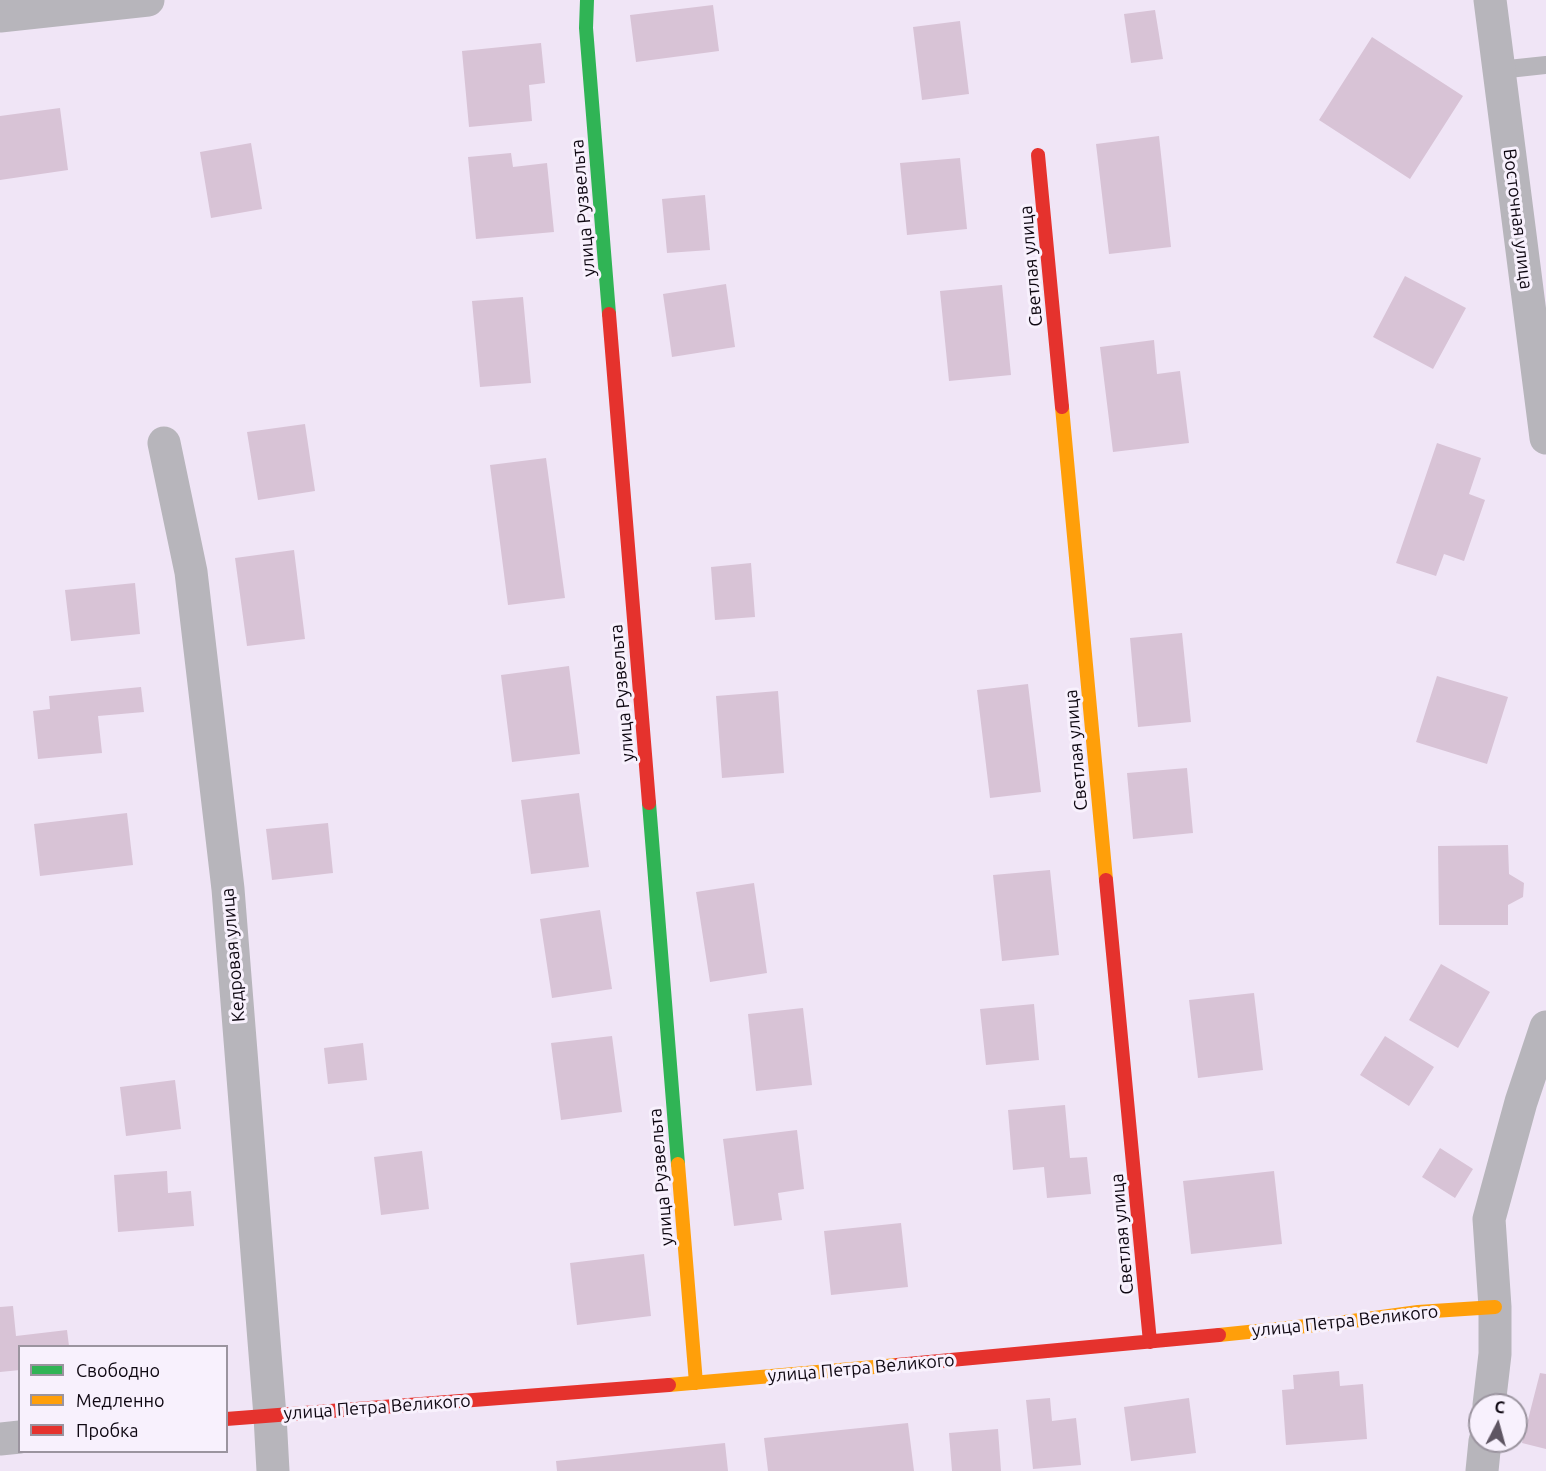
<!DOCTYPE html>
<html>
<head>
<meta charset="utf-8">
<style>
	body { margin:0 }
	#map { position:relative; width:1546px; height:1471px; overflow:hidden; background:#f0e5f6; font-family:Ubuntu,sans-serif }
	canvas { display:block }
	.legend { position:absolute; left:18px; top:1345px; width:210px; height:108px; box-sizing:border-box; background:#f8f1fd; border:2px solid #9b949f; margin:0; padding:8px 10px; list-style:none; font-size:18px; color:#0f0812 }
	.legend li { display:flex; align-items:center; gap:12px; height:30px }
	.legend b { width:30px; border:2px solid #9b949f }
	.north { position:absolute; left:1468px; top:1393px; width:60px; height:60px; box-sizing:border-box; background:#f8f1fd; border:2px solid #9b949f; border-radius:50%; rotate:6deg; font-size:16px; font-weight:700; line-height:24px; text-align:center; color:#0f0812 }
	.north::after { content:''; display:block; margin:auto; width:21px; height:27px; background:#5e5562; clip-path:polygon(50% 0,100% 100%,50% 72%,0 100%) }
</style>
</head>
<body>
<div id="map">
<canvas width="1546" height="1471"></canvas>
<ul class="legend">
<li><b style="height:8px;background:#30b455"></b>Свободно</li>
<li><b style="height:8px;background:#ff9f0a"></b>Медленно</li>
<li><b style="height:8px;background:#e5322d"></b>Пробка</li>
</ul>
<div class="north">С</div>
</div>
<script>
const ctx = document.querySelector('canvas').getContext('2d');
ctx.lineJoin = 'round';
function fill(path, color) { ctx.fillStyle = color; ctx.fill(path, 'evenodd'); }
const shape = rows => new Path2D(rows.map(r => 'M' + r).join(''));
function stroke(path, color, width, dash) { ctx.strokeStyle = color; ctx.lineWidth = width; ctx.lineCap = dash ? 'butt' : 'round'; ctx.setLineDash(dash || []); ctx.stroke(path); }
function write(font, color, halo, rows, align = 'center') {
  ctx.font = font + ' Ubuntu,sans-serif'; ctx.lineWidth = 6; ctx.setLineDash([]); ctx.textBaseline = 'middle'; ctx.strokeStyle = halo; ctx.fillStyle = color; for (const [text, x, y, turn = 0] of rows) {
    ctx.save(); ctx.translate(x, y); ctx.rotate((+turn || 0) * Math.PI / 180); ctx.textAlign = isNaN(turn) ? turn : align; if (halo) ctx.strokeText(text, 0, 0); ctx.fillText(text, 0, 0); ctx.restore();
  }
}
const building = shape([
	[713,5,719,51,636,62,630,15],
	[1155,10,1163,59,1131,63,1124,14],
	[960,21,969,94,922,100,913,27],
	[1372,37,1463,96,1410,179,1319,120],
	[541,43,545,83,529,85,532,121,469,127,462,51],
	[60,108,68,170,0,180,0,116],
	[1159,136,1171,247,1109,254,1096,144],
	[251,143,262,209,211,218,200,152],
	[511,153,513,167,547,163,554,232,476,239,468,157],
	[960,158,967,229,907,235,900,163],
	[705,195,710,250,667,253,662,199],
	[1405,276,1466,308,1433,369,1373,337],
	[726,284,735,347,672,357,663,294],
	[1002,285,1011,375,949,381,940,291],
	[523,297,531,383,480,387,472,301],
	[1154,340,1157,374,1180,371,1189,443,1113,452,1100,347],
	[305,424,315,491,258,500,247,432],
	[1437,443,1481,458,1469,494,1485,500,1464,561,1444,554,1436,576,1396,563],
	[546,458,565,598,508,605,490,465],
	[294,550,305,639,247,646,235,558],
	[751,563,755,617,715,620,711,567],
	[135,583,140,634,71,641,65,590],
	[1182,633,1191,722,1138,727,1130,638],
	[569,666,580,754,512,762,501,675],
	[1437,676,1508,697,1487,764,1416,742],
	[1028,684,1041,792,990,798,977,690],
	[141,687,144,712,98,716,102,753,38,759,33,711,50,709,49,696],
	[778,691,784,773,722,778,716,696],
	[1187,768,1193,833,1133,839,1127,773],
	[579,793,589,867,531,874,521,800],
	[127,813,133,865,40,876,34,824],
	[328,823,333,873,272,880,266,829],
	[1508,845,1509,874,1524,883,1523,897,1508,905,1508,925,1439,925,1438,846],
	[1050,870,1059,955,1002,961,993,875],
	[754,883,767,973,710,982,696,892],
	[600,910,612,989,552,998,540,919],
	[1441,964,1490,992,1458,1048,1409,1020],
	[1254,993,1263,1070,1198,1078,1189,1000],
	[1034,1004,1039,1060,986,1065,980,1009],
	[803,1008,812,1085,756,1091,748,1014],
	[612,1036,622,1112,561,1120,551,1043],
	[1385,1036,1434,1067,1409,1106,1360,1075],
	[363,1043,367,1080,328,1084,324,1048],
	[175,1080,181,1129,126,1136,120,1087],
	[1065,1105,1070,1158,1087,1157,1091,1194,1047,1198,1044,1167,1013,1170,1008,1110],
	[797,1130,804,1189,778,1193,782,1220,734,1226,723,1139],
	[1440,1148,1473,1169,1455,1198,1422,1177],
	[422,1151,429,1209,381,1215,374,1157],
	[167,1171,168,1193,191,1191,194,1226,118,1232,114,1175],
	[1274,1171,1282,1244,1191,1254,1183,1181],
	[901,1223,908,1287,831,1295,824,1231],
	[644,1254,651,1316,577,1325,570,1263],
	[13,1306,16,1336,67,1330,69,1346,20,1346,20,1370,0,1372,0,1307],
	[1339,1371,1340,1386,1363,1384,1367,1439,1286,1445,1282,1390,1294,1389,1293,1375],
	[1540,1373,1546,1374,1546,1449,1522,1443],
	[1050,1398,1052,1421,1076,1418,1081,1465,1033,1469,1026,1400],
	[1189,1398,1196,1453,1131,1461,1124,1407],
	[908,1423,914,1471,768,1471,764,1438],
	[998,1429,1001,1471,952,1471,949,1433],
	[725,1443,728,1471,557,1471,556,1461]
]);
const lane = shape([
	[1499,70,1546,65]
]);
const street = shape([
	[1490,0,1546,438],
	[0,16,148,0],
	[164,443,191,572,228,889,270,1416,273,1471],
	[1489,1405,1495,1354,1495,1307,1489,1219,1521,1102,1546,1027],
	[0,1439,20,1437],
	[1482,1471,1485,1441]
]);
const fast = shape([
	[587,0,586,28,609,314],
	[649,803,678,1164]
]);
const slow = shape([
	[1062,407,1106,880],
	[678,1164,696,1383],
	[1219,1335,1345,1322,1418,1312,1495,1307],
	[669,1385,897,1365]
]);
const jam = shape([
	[1038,155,1062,407],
	[609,314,649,803],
	[1106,880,1150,1342],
	[897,1365,1219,1335],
	[226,1419,669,1385]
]);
const streetNames = [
	["улица Рузвельта",583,208,-95],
	["Восточная улица",1518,219,83],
	["Светлая улица",1031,266,-95],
	["улица Рузвельта",622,693,-95],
	["Светлая улица",1076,750,-95],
	["Кедровая улица",233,955,-95],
	["улица Рузвельта",661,1177,-95],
	["Светлая улица",1122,1234,-95],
	["улица Петра Великого",1345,1321,-6],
	["улица Петра Великого",861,1368,-5],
	["улица Петра Великого",377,1407,-4]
];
fill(building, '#d8c3d6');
stroke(lane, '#b7b5bb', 18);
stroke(street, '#b7b5bb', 33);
stroke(fast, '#30b455', 14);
stroke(slow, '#ff9f0a', 14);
stroke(jam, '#e5322d', 14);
write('18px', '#0f0812', '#f8f1fd', streetNames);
</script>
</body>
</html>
